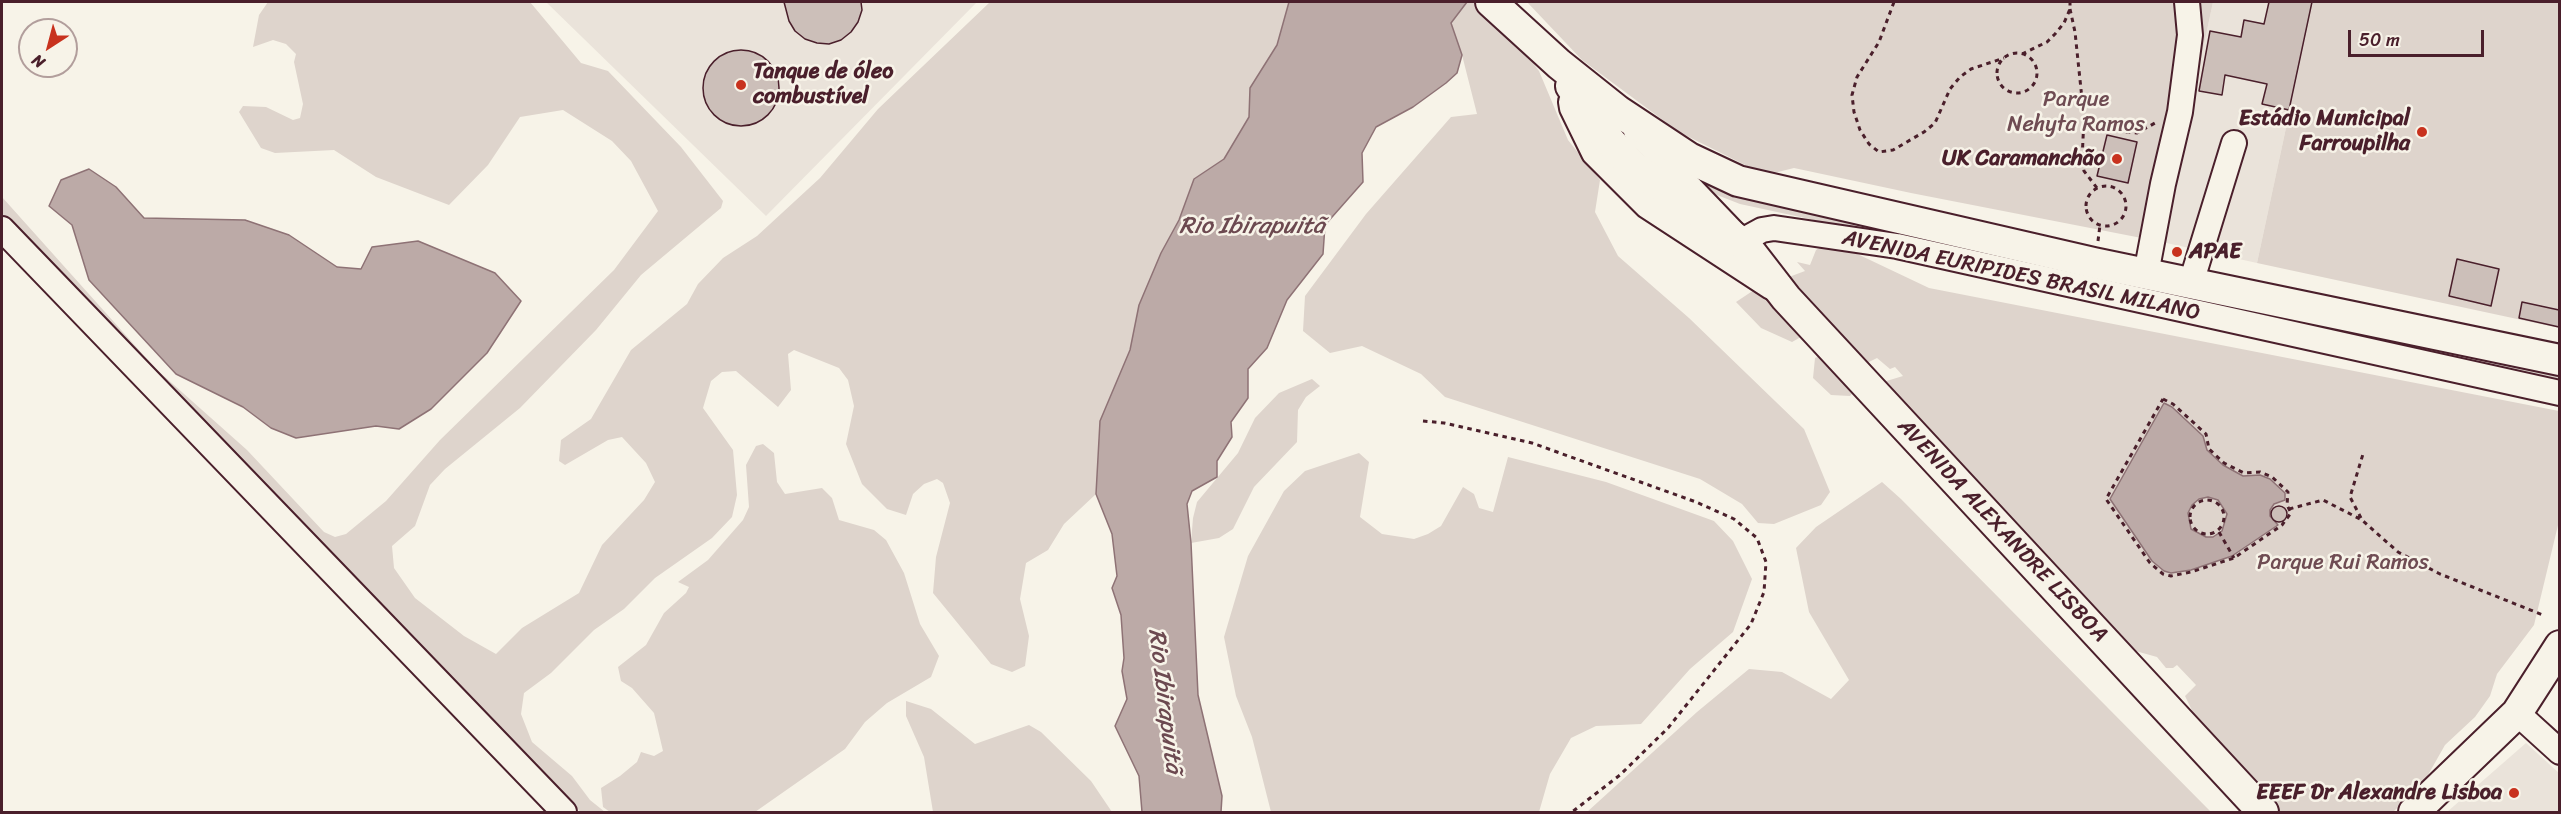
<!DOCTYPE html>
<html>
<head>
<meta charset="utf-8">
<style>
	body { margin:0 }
	#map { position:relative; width:2561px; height:814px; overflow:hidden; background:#f7f3e8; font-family:Sriracha,sans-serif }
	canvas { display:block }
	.frame { position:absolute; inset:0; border:3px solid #4a1f2b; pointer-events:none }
	.north { position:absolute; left:18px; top:18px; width:60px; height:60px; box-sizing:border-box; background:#f7f3e8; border:2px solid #b29e9c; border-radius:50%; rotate:216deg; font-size:16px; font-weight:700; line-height:24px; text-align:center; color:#4a1f2b }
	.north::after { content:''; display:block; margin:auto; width:21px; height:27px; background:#c8321e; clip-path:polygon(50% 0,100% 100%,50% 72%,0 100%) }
	.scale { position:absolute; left:2348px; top:30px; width:136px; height:27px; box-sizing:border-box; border:3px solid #4a1f2b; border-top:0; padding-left:8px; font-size:18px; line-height:21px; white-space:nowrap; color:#4a1f2b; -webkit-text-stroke:4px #f7f3e8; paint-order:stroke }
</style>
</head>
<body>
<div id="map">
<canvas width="2561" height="814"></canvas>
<div class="frame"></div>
<div class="north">N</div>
<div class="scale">50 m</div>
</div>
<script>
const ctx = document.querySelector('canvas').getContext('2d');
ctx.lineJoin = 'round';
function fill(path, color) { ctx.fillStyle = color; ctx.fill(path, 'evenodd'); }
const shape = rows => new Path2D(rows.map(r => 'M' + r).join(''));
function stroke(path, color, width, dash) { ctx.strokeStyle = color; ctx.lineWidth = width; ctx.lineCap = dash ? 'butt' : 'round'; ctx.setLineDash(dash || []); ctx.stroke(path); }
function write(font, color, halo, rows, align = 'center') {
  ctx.font = font + ' Sriracha,sans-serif'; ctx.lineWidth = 5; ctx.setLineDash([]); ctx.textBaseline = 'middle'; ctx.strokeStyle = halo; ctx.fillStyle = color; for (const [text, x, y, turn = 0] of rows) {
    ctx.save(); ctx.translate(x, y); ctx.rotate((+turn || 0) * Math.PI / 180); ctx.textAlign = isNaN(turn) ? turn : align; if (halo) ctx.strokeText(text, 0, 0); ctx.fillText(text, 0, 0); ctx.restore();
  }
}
const built = shape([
	[546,2,977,2,766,216],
	[2213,2,2313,2,2257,263,2162,242],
	[2526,743,2559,773,2559,812,2447,812]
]);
const green = shape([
	[268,2,530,2,581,63,608,71,681,147,723,201,721,208,641,275,596,330,520,408,445,469,430,485,415,526,392,546,394,568,415,598,464,636,496,654,522,628,579,593,602,545,644,500,655,482,646,463,622,437,608,440,565,465,559,461,561,440,591,419,631,350,687,304,698,284,723,258,757,236,820,178,878,109,990,2,1289,2,1277,45,1250,88,1249,117,1224,159,1194,179,1179,220,1161,253,1139,305,1130,350,1100,421,1096,494,1064,524,1048,550,1026,563,1020,599,1029,636,1025,666,1012,672,991,664,933,593,936,557,950,503,943,483,937,479,924,484,913,494,906,515,887,509,862,484,846,444,854,406,848,380,839,368,794,350,788,354,791,390,778,407,736,371,722,372,711,381,703,408,733,450,737,495,732,517,712,538,655,578,624,609,594,630,551,673,524,693,521,714,532,742,572,776,590,800,605,812,581,812,538,772,267,493,212,429,157,378,2,215,2,197,156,369,247,450,324,532,335,537,346,534,386,501,440,440,614,270,658,211,631,161,612,141,563,110,520,117,488,165,449,205,376,177,334,150,275,153,261,148,239,112,243,106,266,107,293,120,300,118,303,104,294,62,296,54,286,44,273,40,253,47,259,15],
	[1467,2,1509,2,1514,39,1539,71,1568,140,1600,180,1595,212,1618,256,1689,318,1804,429,1830,492,1821,505,1774,524,1758,523,1742,504,1700,479,1445,397,1421,374,1362,346,1330,353,1303,331,1305,296,1366,214,1451,117,1477,114,1462,55,1450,23],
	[1527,2,2213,2,2162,242,1911,193,1794,168,1774,173,1757,171,1679,132,1582,60],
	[2313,2,2559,2,2559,328,2257,263],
	[1685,164,2202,293,2199,303,1740,204,1717,195,1698,184],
	[1830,241,1929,288,2559,411,2559,521,2534,625,2497,674,2490,696,2475,717,2445,745,2424,782,2393,812,2271,812,2205,737,2185,696,2196,685,2177,665,2173,668,2166,668,2157,657,2125,648,1870,386,1903,376,1895,367,1890,369,1877,358,1869,362,1868,377,1850,396,1831,395,1813,378,1815,358,1834,350,1810,332,1792,342,1761,328,1736,302,1754,290,1805,271,1797,262,1810,265,1816,250],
	[2210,294,2559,370,2559,381,2208,305],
	[1312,379,1320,386,1306,397,1298,410,1297,442,1254,487,1233,529,1219,538,1191,543,1193,518,1197,502,1238,453,1255,418,1279,393],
	[763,444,774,453,777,482,785,494,822,488,832,498,839,520,874,530,886,540,904,573,920,624,939,656,931,677,887,703,865,722,845,749,755,812,610,812,603,807,601,788,620,776,637,762,641,752,654,756,663,751,654,713,632,688,621,681,618,667,646,645,664,613,686,593,689,587,678,582,708,560,743,520,749,507,746,465,756,446],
	[1359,453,1369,462,1360,517,1382,534,1414,539,1428,534,1441,526,1463,487,1474,494,1479,508,1493,512,1508,457,1606,482,1714,521,1733,541,1752,579,1733,632,1690,669,1641,724,1596,726,1571,738,1550,774,1539,812,1271,812,1252,737,1236,696,1224,637,1248,556,1284,491,1305,471],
	[1882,482,1901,499,2211,812,1587,812,1697,712,1749,669,1782,672,1831,699,1849,680,1809,612,1796,548,1816,527],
	[906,701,931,709,975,744,1029,725,1041,732,1091,781,1112,812,933,812,924,757,906,716]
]);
const water = shape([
	[1289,2,1467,2,1451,23,1462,55,1457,73,1446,83,1413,107,1376,127,1362,153,1363,182,1325,225,1323,254,1287,300,1267,348,1248,369,1248,398,1231,422,1232,437,1217,461,1217,477,1192,491,1187,504,1191,543,1198,695,1222,796,1221,812,1142,812,1139,776,1115,726,1127,699,1122,671,1124,658,1121,615,1112,588,1117,576,1112,534,1096,494,1100,421,1130,350,1139,305,1161,253,1179,220,1194,179,1224,159,1249,117,1250,88,1277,45,1289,2],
	[89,169,116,187,144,218,245,220,289,235,337,267,361,269,372,247,418,241,495,273,521,301,487,353,431,409,399,429,376,426,296,438,271,428,243,407,176,374,89,280,72,225,49,206,61,180,89,169],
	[2164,403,2172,407,2203,436,2207,450,2223,465,2243,476,2260,475,2270,479,2285,493,2285,500,2274,504,2270,510,2270,516,2278,525,2232,556,2191,570,2171,573,2164,571,2152,561,2110,499,2164,403],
	[2208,497,2218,500,2227,514,2222,531,2213,537,2206,537,2191,529,2188,513,2192,505,2199,499,2208,497]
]);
const building = shape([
	[784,2,861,2,862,10,858,22,851,32,841,40,829,44,817,43,805,39,795,31,789,21,784,2],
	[2269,2,2312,2,2289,110,2262,104,2267,84,2225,75,2222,95,2199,91,2210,31,2241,37,2244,20,2264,24,2269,2],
	'703 88a38 38 0 1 1 76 0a38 38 0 1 1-76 0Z',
	[2107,135,2137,142,2128,183,2097,176,2107,135],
	[2457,259,2499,269,2491,306,2449,296,2457,259],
	[2522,302,2559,310,2559,327,2519,318,2522,302],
	'2271 514a8 8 0 1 1 16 0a8 8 0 1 1-16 0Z'
]);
const path = shape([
	[1894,2,1879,42,1857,77,1852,95,1854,112,1860,130,1869,144,1879,152,1893,150,1924,132,1935,123,1950,89,1960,77,1971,69,2004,58],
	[2070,9,2075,32,2084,118,2082,160,2084,171,2097,188],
	'1997 73a20 20 0 1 1 40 0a20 20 0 1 1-40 0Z',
	[2022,54,2047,42,2055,34,2064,23,2070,9,2070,2],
	[2084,118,2106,130,2137,133,2155,123],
	'2086 206a20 20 0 1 1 40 0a20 20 0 1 1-40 0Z',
	[2098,241,2100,225],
	[2163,399,2173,404,2206,434,2209,449,2224,463,2244,473,2260,472,2272,477,2288,492,2287,505,2291,513,2282,525,2234,558,2191,572,2171,576,2163,574,2150,563,2106,499,2163,399],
	[1423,421,1444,423,1532,443,1696,502,1734,519,1757,538,1766,562,1764,592,1751,624,1668,728,1620,775,1572,812],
	'2190 517a17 17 0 1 1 34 0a17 17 0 1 1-34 0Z',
	[2289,509,2323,500,2362,520,2398,552,2440,574,2543,615],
	[2361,518,2350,497,2363,454],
	[2219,532,2234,558]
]);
const minor = shape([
	[1571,102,1572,108,1594,153,1647,206,1771,287],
	[1636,131,1745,245,1751,236,1762,230,1774,228,1897,246,2560,393],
	[2,229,564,812],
	[2146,274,2163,184,2180,112,2190,35,2187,2],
	[2191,283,2234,143],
	[2517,713,2560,752]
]);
const major = shape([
	[1491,2,1559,64,1618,111,1689,158,1738,181,2094,263,2560,360],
	[1571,86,1605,136,1634,167,1745,245,1786,298,2263,812],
	[2414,812,2517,713,2560,646]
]);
const markers = [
	[741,85,6,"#c8321e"],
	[2422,132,6,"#c8321e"],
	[2117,159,6,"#c8321e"],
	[2177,252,6,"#c8321e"],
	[2514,793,6,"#c8321e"]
];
const poiNames = [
	["Tanque de óleo",753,72,"left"],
	["combustível",753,97,"left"],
	["Estádio Municipal",2410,119],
	["Farroupilha",2410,144],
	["UK Caramanchão",2105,159],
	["APAE",2189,252,"left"],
	["EEEF Dr Alexandre Lisboa",2502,793]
];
const parkNames = [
	["Parque",2076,100],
	["Nehyta Ramos",2076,125],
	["Parque Rui Ramos",2343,563]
];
const streetNames = [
	["AVENIDA EURIPIDES BRASIL MILANO",2021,276,12],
	["AVENIDA ALEXANDRE LISBOA",2002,531,47]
];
const waterNames = [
	["Rio Ibirapuitã",1252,227],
	["Rio Ibirapuitã",1164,701,83]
];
fill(built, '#eae3da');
fill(green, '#ded4cc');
fill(water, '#bcaaa7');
stroke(water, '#8e7275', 1.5);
fill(building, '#ccbfb9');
stroke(building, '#4a1f2b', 1.5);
stroke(minor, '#4a1f2b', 28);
stroke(major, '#4a1f2b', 34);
stroke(path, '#4a1f2b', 3, [4.5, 4.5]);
stroke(minor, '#f7f3e8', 24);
stroke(major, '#f7f3e8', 30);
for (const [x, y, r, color] of markers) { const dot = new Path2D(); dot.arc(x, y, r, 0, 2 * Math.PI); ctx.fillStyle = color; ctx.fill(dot); stroke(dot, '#f7f3e8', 2); }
write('bold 22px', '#4a1f2b', '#f7f3e8', poiNames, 'right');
write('22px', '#6f4c53', '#f7f3e8', parkNames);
write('22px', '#4a1f2b', '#f7f3e8', streetNames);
write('italic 24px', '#6c4950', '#f7f3e8', waterNames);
</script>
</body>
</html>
